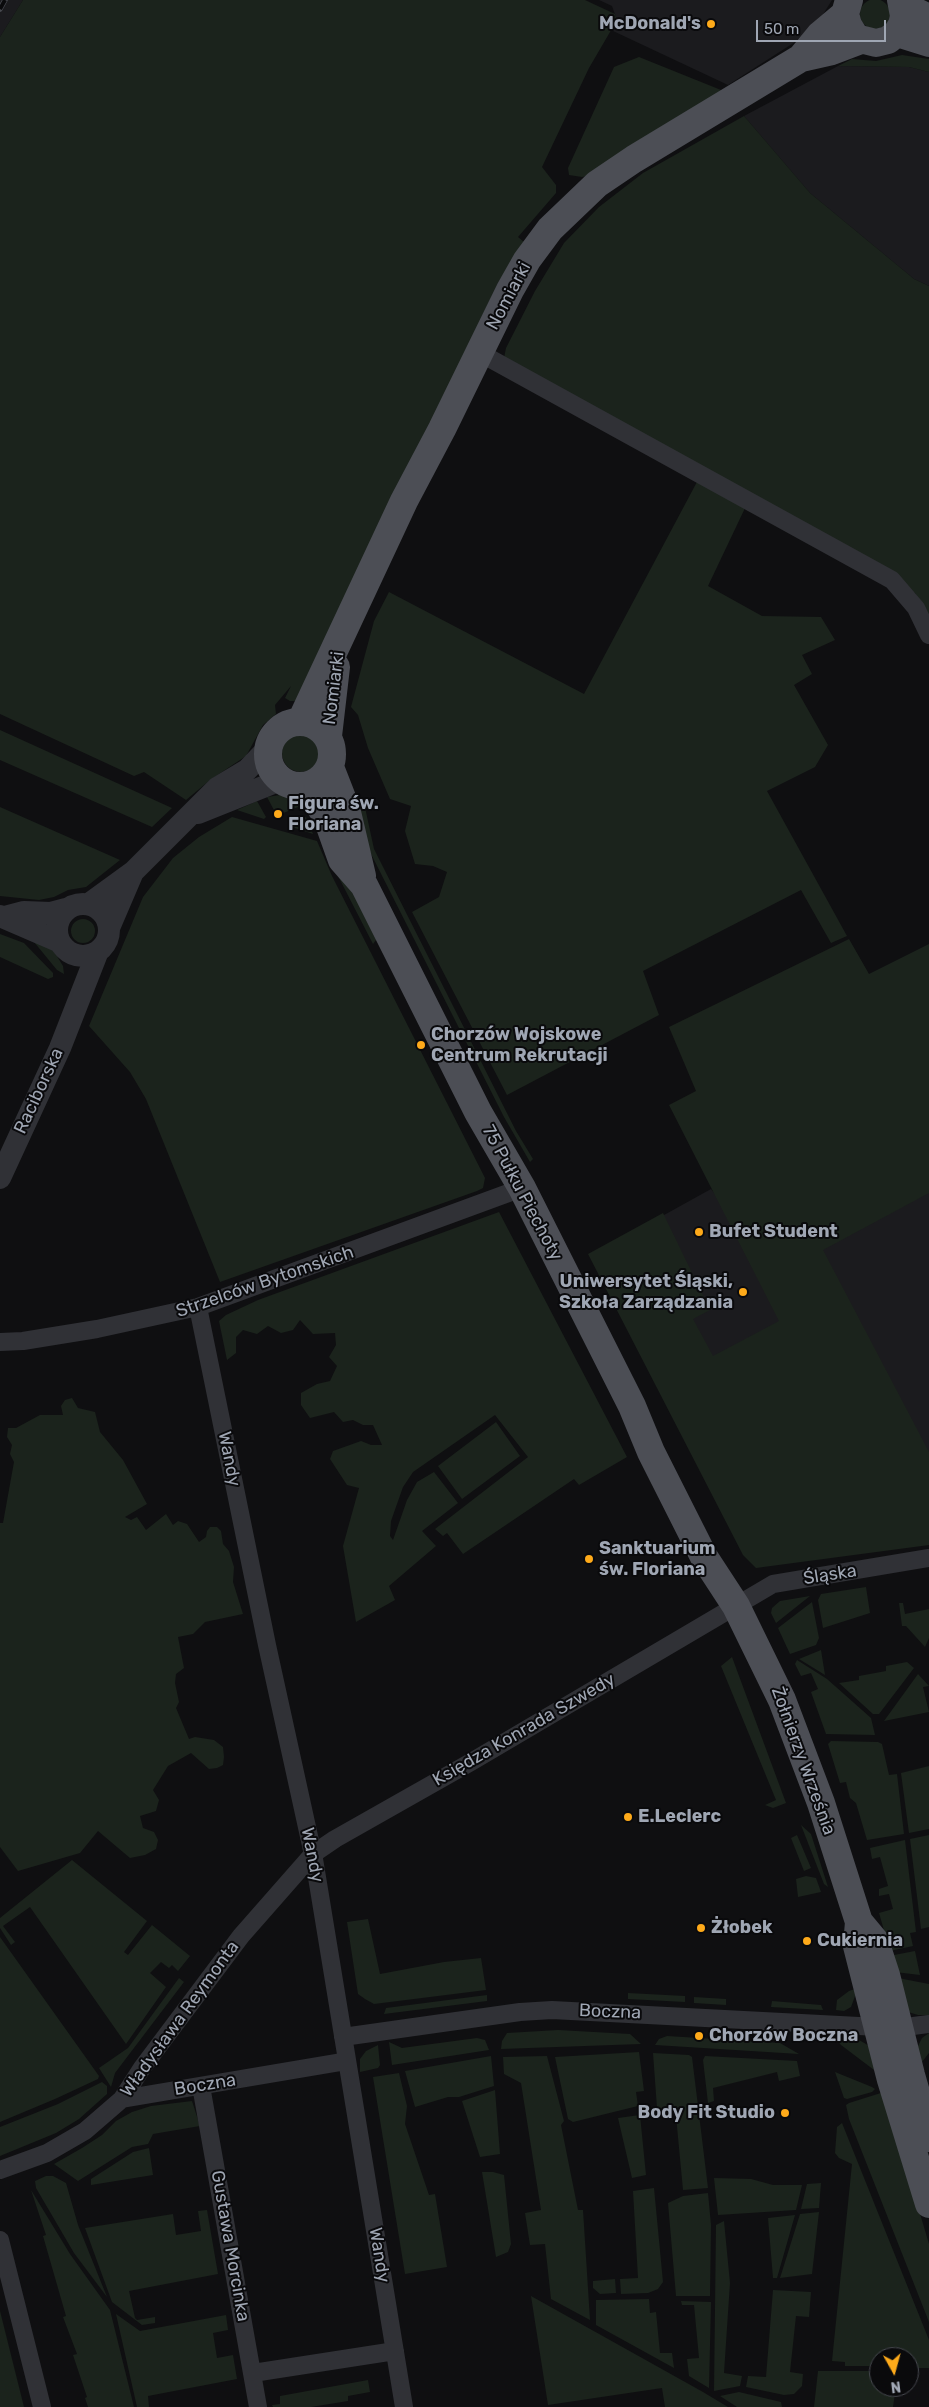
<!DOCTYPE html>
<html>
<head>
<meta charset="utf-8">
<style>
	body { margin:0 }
	#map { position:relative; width:929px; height:2407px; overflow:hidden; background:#0f0f11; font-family:Rubik,sans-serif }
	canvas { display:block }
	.north { position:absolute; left:869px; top:2347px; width:50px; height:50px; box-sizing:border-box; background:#0a0a0c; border:1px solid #46484f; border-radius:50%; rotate:173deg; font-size:14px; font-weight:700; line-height:20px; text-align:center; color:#9fa6b3 }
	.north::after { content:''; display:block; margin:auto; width:18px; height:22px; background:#feaa1a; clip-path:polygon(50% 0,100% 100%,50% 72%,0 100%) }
	.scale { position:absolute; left:756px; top:20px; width:130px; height:22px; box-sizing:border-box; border:2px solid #9fa6b3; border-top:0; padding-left:6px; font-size:15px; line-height:18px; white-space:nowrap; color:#9fa6b3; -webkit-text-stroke:4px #0a0a0c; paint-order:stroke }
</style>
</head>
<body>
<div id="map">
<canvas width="929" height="2407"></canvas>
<div class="north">N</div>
<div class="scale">50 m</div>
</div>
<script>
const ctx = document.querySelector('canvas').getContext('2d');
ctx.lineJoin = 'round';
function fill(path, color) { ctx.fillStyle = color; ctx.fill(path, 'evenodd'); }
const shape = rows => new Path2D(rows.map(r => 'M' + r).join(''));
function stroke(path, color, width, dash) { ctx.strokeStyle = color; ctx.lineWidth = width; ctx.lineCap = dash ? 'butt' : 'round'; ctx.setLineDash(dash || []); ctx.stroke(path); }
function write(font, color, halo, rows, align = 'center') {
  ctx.font = font + ' Rubik,sans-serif'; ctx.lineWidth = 4; ctx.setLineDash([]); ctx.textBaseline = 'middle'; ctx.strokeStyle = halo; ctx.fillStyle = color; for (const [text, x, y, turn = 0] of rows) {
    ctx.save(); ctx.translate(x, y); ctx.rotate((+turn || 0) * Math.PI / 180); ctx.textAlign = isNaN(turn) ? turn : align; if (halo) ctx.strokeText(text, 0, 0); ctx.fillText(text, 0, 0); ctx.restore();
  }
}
const built = shape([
	[0,0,23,0,0,37],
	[599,0,832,0,822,16,795,42,728,85,611,30,617,20,612,6],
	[838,66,909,67,929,72,929,286,914,279,810,193,744,116],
	[929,1171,929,1476,721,1400,655,1220,711,1189,773,1263]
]);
const green = shape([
	'860 14a15 15 0 1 1 30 0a15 15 0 1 1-30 0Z',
	[23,0,585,0,615,14,617,20,589,68,542,167,556,185,556,193,518,237,524,242,498,283,426,433,304,701,290,701,285,698,291,686,275,705,276,714,263,725,246,756,210,780,186,800,144,772,134,776,0,714,0,37],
	[902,55,929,59,929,72,909,67,838,66,852,59,876,61],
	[639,57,726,92,592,175,582,177,569,175,568,168,614,67],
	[744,116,810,193,914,279,929,286,929,619,915,593,504,358,506,348,535,291,564,243,599,207,643,173],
	[698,480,746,506,708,586,762,616,821,617,835,640,802,655,812,674,794,685,828,745,815,767,767,791,847,936,831,943,801,890,643,971,659,1015,507,1095,412,912,439,897,447,872,433,866,415,864,405,831,411,806,390,799,368,748,358,715,351,707,374,621,389,592,584,694],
	[0,730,172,808,152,827,0,760],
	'282 753a19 19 0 1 1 38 0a19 19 0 1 1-38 0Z',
	[280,795,290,797,303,805,281,814,275,812,267,797],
	[360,797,363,798,374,849,516,1131,533,1159,530,1162,504,1117,369,850,355,799],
	[257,801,266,817,264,819,237,810],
	[0,807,120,860,86,887,68,890,54,897,39,900,0,896],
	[315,814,379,936,373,944,337,874],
	[232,817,317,841,332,876,485,1178,483,1188,477,1191,220,1282,146,1099,130,1072,89,1026,143,897,173,858,199,837],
	[306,817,313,834,289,826,290,823],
	'71 931a12 12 0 1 1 24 0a12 12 0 1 1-24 0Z',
	[0,934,24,943,53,973,53,977,48,979,0,957],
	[849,939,869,974,929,944,929,1193,823,1250,929,1452,929,1545,756,1568,743,1555,588,1254,663,1213,710,1310,693,1319,713,1356,779,1321,669,1105,696,1091,669,1027],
	[34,942,52,948,63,966,64,974,57,970],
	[499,1212,627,1457,579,1485,574,1479,463,1554,447,1533,443,1536,435,1529,528,1457,495,1415,413,1472,403,1487,391,1521,390,1536,393,1540,407,1500,417,1482,434,1472,458,1503,422,1531,436,1546,389,1586,395,1600,356,1622,343,1546,359,1488,347,1485,330,1459,333,1451,361,1441,371,1445,382,1445,373,1425,363,1425,353,1420,343,1422,334,1412,310,1418,301,1405,301,1393,317,1384,330,1381,337,1366,329,1357,336,1345,335,1333,313,1334,300,1320,293,1330,281,1333,268,1326,257,1334,243,1330,236,1337,236,1353,227,1360,219,1321,226,1315,258,1300],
	[72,1398,78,1408,95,1412,100,1432,123,1460,147,1504,125,1517,131,1520,137,1517,146,1530,166,1514,173,1525,178,1521,187,1524,199,1542,206,1537,207,1531,210,1527,217,1527,221,1531,223,1544,229,1551,234,1567,233,1582,243,1614,205,1622,193,1634,178,1637,184,1668,176,1674,175,1683,179,1702,176,1708,189,1739,195,1737,214,1740,223,1747,224,1757,223,1765,217,1768,209,1769,191,1753,168,1766,153,1790,159,1800,156,1811,140,1816,143,1828,154,1832,158,1840,156,1849,145,1855,130,1858,98,1831,80,1853,18,1871,0,1847,0,1523,3,1523,14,1462,10,1454,12,1445,7,1437,8,1428,16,1428,40,1415,63,1415,61,1406,65,1400],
	[496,1422,520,1456,462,1499,438,1466],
	[866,1587,870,1613,823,1628,818,1600,821,1594],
	[810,1596,776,1623,771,1613,772,1608,780,1601],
	[812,1602,819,1638,816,1645,790,1654,778,1628],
	[899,1603,903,1603,905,1614,929,1609,929,1638,925,1647,906,1626,902,1626],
	[821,1650,825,1675,799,1659],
	[732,1657,786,1803,773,1808,765,1805,776,1800,721,1666],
	[797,1660,827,1679,871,1718,875,1735,826,1734,811,1692,818,1689,811,1673,801,1676,795,1664],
	[907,1662,914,1668,879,1714,873,1714,839,1683,859,1680,859,1676,886,1671,886,1666],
	[918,1674,929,1686,923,1687,929,1712,884,1721],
	[831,1741,878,1742,882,1744,889,1775,897,1774,904,1834,867,1840,856,1803,850,1798,846,1782,840,1783,828,1744],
	[929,1766,929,1829,909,1833,901,1773],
	[801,1825,811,1834,828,1887,824,1884],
	[797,1835,811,1868,804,1871,791,1838],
	[929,1835,929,1927,921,1929,910,1839],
	[905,1840,916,1932,910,1933,913,1946,890,1951,879,1913,893,1909,889,1894,879,1896,879,1889,888,1886,880,1857,872,1859,870,1848],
	[72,1860,147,1921,124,1952,128,1955,152,1925,190,1956,178,1971,172,1965,169,1968,161,1962,150,1973,166,1987,126,2044,30,1907,3,1926,15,1942,11,1945,0,1928,0,1918],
	[806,1876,816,1878,821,1892,798,1897,796,1879],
	[368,1919,380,1974,444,1962,481,1958,486,1990,374,2004,365,1999,358,1994,347,1922],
	[0,1937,99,2076,98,2079,55,2099,0,2122],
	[915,1951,920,1975,895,1972,894,1955],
	[179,1978,184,1982,115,2073,111,2087,99,2068,128,2048],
	[898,1978,929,1984,929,2015,918,2015,905,2011],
	[858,1988,851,2007,844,2011,836,2010,837,2000,849,1991],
	[628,1993,685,1996,685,2002,628,1999],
	[487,1995,487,2001,384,2014,386,2008],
	[694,1997,726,1999,726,2005,694,2003],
	[772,2001,821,2005,823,2010,771,2007],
	[558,2030,630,2034,641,2044,501,2049,502,2041,507,2033],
	[929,2033,929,2053,918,2067,916,2050,922,2038],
	[667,2036,780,2043,799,2054,655,2045,659,2039],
	[477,2038,485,2040,489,2050,392,2065,389,2042,402,2048],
	[835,2038,859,2040,871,2047,878,2073,841,2045],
	[378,2045,380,2065,378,2068,360,2072,360,2059,366,2051],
	[639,2052,644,2091,636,2092,638,2106,573,2122,568,2119,555,2057],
	[653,2053,689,2055,692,2057,708,2188,683,2190,676,2116,657,2108],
	[491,2056,494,2086,459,2097,448,2097,415,2107,405,2071],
	[547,2056,564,2121,561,2125,578,2210,583,2210,590,2320,551,2299,545,2244,530,2245,525,2213,541,2210,521,2083,504,2074,503,2057],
	[705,2056,797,2061,800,2076,779,2081,777,2072,713,2088,714,2101,708,2103,703,2060],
	[835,2072,872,2087,875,2089,872,2092,847,2099,844,2098],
	[399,2073,407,2106,405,2124,429,2195,435,2194,447,2267,405,2274,373,2077],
	[102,2082,107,2086,107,2094,79,2119,56,2133,0,2156,0,2127,58,2104],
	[495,2090,500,2154,480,2157,462,2101],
	[884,2092,929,2244,929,2322,849,2119,846,2105,849,2103],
	[192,2101,200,2126,153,2134,148,2144,132,2147,78,2181,54,2164,82,2148,102,2135,116,2121,132,2112,151,2106],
	[640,2115,646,2175,632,2178,618,2118],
	[842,2123,929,2340,929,2368,909,2368,909,2357,879,2357,879,2366,845,2366,845,2362,832,2361,852,2164,839,2158,835,2153,837,2127],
	[149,2148,153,2175,91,2185,91,2179,133,2152],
	[482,2172,493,2172,504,2175,511,2244,508,2252,496,2257],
	[46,2176,53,2176,66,2183,78,2225,107,2297,74,2253,36,2188,35,2181],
	[714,2178,751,2179,773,2185,802,2185,796,2210,718,2215],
	[821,2183,819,2208,801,2209,807,2184],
	[654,2188,663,2282,658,2289,648,2293,621,2294,620,2279,638,2278,633,2191],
	[31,2190,70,2254,110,2310,134,2407,88,2407,85,2398,87,2397,73,2355,77,2354,63,2317,66,2316,43,2236,46,2235],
	[708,2193,711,2225,710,2296,676,2296,668,2203,683,2196],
	[207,2210,218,2274,129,2291,135,2318,137,2320,155,2317,155,2323,142,2325,112,2302,85,2228,173,2214,176,2235,201,2231,198,2211],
	[819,2212,812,2274,780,2278,800,2214],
	[795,2215,777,2278,773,2278,768,2218],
	[724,2221,730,2283,724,2373,742,2376,740,2386,714,2391,716,2225],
	[615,2279,616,2293,600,2294,593,2288,593,2281],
	[773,2290,811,2292,809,2317,796,2316,790,2372,803,2374,802,2386,794,2394,784,2395,746,2387,748,2376,766,2377],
	[531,2296,703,2392,728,2407,665,2407,662,2388,548,2405],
	[649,2299,650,2313,656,2312,660,2353,672,2353,674,2368,596,2325,596,2300],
	[681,2301,711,2302,709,2388,689,2376,687,2359,699,2358,694,2305,682,2305],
	[0,2311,24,2407,0,2407],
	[116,2314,140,2331,226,2315,228,2330,213,2333,217,2358,233,2355,237,2379,148,2396,149,2407,137,2407],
	[818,2371,879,2371,879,2387,896,2387,893,2407,814,2407],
	[368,2380,370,2392,348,2396,348,2401,311,2407,273,2407,272,2405,280,2404,280,2396],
	[739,2392,781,2402,782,2407,737,2407,720,2396]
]);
const minor = shape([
	[480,353,892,580,916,608,929,635],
	[198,1307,267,1645,314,1859,404,2407],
	[0,1342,23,1341,97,1329,198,1307,522,1188],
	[343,2037,520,2012,552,2010,878,2027,898,2028,929,2024],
	[201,2086,258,2407],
	[122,2099,347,2061],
	[0,2170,47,2153,85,2131,122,2099,142,2068,241,1936,313,1854,335,1839,471,1762,773,1584,929,1558],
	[0,2240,42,2407],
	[253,2373,395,2351]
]);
const tertiary = shape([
	[198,813,273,783,284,782],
	'57 930a26 26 0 1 1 52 0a26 26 0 1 1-52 0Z',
	[89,904,133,872,217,788,247,770,268,748],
	[0,916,60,942],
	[5,917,24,912,51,913,66,909],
	[109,928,133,872],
	[0,1178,60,1048,98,951]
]);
const primary = shape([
	[849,0,845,14,848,25,856,38,876,43,888,40,897,33,902,25,904,16,901,0],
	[904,6,929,18],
	[897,33,929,43],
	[801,58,820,35,845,14],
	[301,721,404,501,442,429,510,290,527,260,550,229,597,184,634,159,801,58,832,51,861,40],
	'268 754a32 32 0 1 1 64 0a32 32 0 1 1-64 0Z',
	[328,736,336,667],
	[330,767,346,808,362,876],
	[301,786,315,800,326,815,342,860,364,885,478,1112,522,1188,582,1307,632,1406,651,1452,704,1557,736,1606,782,1700,821,1803,859,1922,857,1946,891,2080,929,2204],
	[860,1923,875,1941,886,1975,911,2075,929,2138]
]);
const rail = shape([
	[0,9,5,0]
]);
const markers = [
	[711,24,5,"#feaa1a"],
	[278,814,5,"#feaa1a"],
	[421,1045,5,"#feaa1a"],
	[699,1232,5,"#feaa1a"],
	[743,1292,5,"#feaa1a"],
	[589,1559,5,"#feaa1a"],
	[628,1817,5,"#feaa1a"],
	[701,1928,5,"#feaa1a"],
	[807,1941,5,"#feaa1a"],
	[699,2036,5,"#feaa1a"],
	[785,2113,5,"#feaa1a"]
];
const poiNames = [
	["McDonald's",701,24,"right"],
	["Figura św.",288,804],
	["Floriana",288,825],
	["Chorzów Wojskowe",431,1035],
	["Centrum Rekrutacji",431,1056],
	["Bufet Student",709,1232],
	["Uniwersytet Śląski,",733,1282,"right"],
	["Szkoła Zarządzania",733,1303,"right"],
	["Sanktuarium",599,1549],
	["św. Floriana",599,1570],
	["E.Leclerc",638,1817],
	["Żłobek",711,1928],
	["Cukiernia",817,1941],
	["Chorzów Boczna",709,2036],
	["Body Fit Studio",775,2113,"right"]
];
const streetNames = [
	["Nomiarki",509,296,-62],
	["Nomiarki",334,688,-83],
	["Raciborska",39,1091,-65],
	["75 Pułku Piechoty",522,1193,62],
	["Strzelców Bytomskich",265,1282,-19],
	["Wandy",229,1459,79],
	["Śląska",830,1575,-9],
	["Księdza Konrada Szwedy",524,1730,-30],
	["Żołnierzy Września",803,1761,70],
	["Wandy",312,1855,79],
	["Boczna",610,2012,2],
	["Władysława Reymonta",180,2019,-54],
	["Boczna",205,2085,-9],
	["Gustawa Morcinka",230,2246,80],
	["Wandy",379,2255,81]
];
fill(built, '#1b1b1e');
fill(green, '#1b231c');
stroke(minor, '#303136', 18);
stroke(tertiary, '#303136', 22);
stroke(primary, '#4c4e55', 28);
stroke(rail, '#47494f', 5.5);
stroke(rail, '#0a0a0c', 4, [11]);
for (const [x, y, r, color] of markers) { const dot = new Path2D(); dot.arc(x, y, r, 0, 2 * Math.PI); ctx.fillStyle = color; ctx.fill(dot); stroke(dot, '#0a0a0c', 2); }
write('bold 18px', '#9fa6b3', '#0a0a0c', poiNames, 'left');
write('18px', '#9fa6b3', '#0a0a0c', streetNames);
</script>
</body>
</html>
